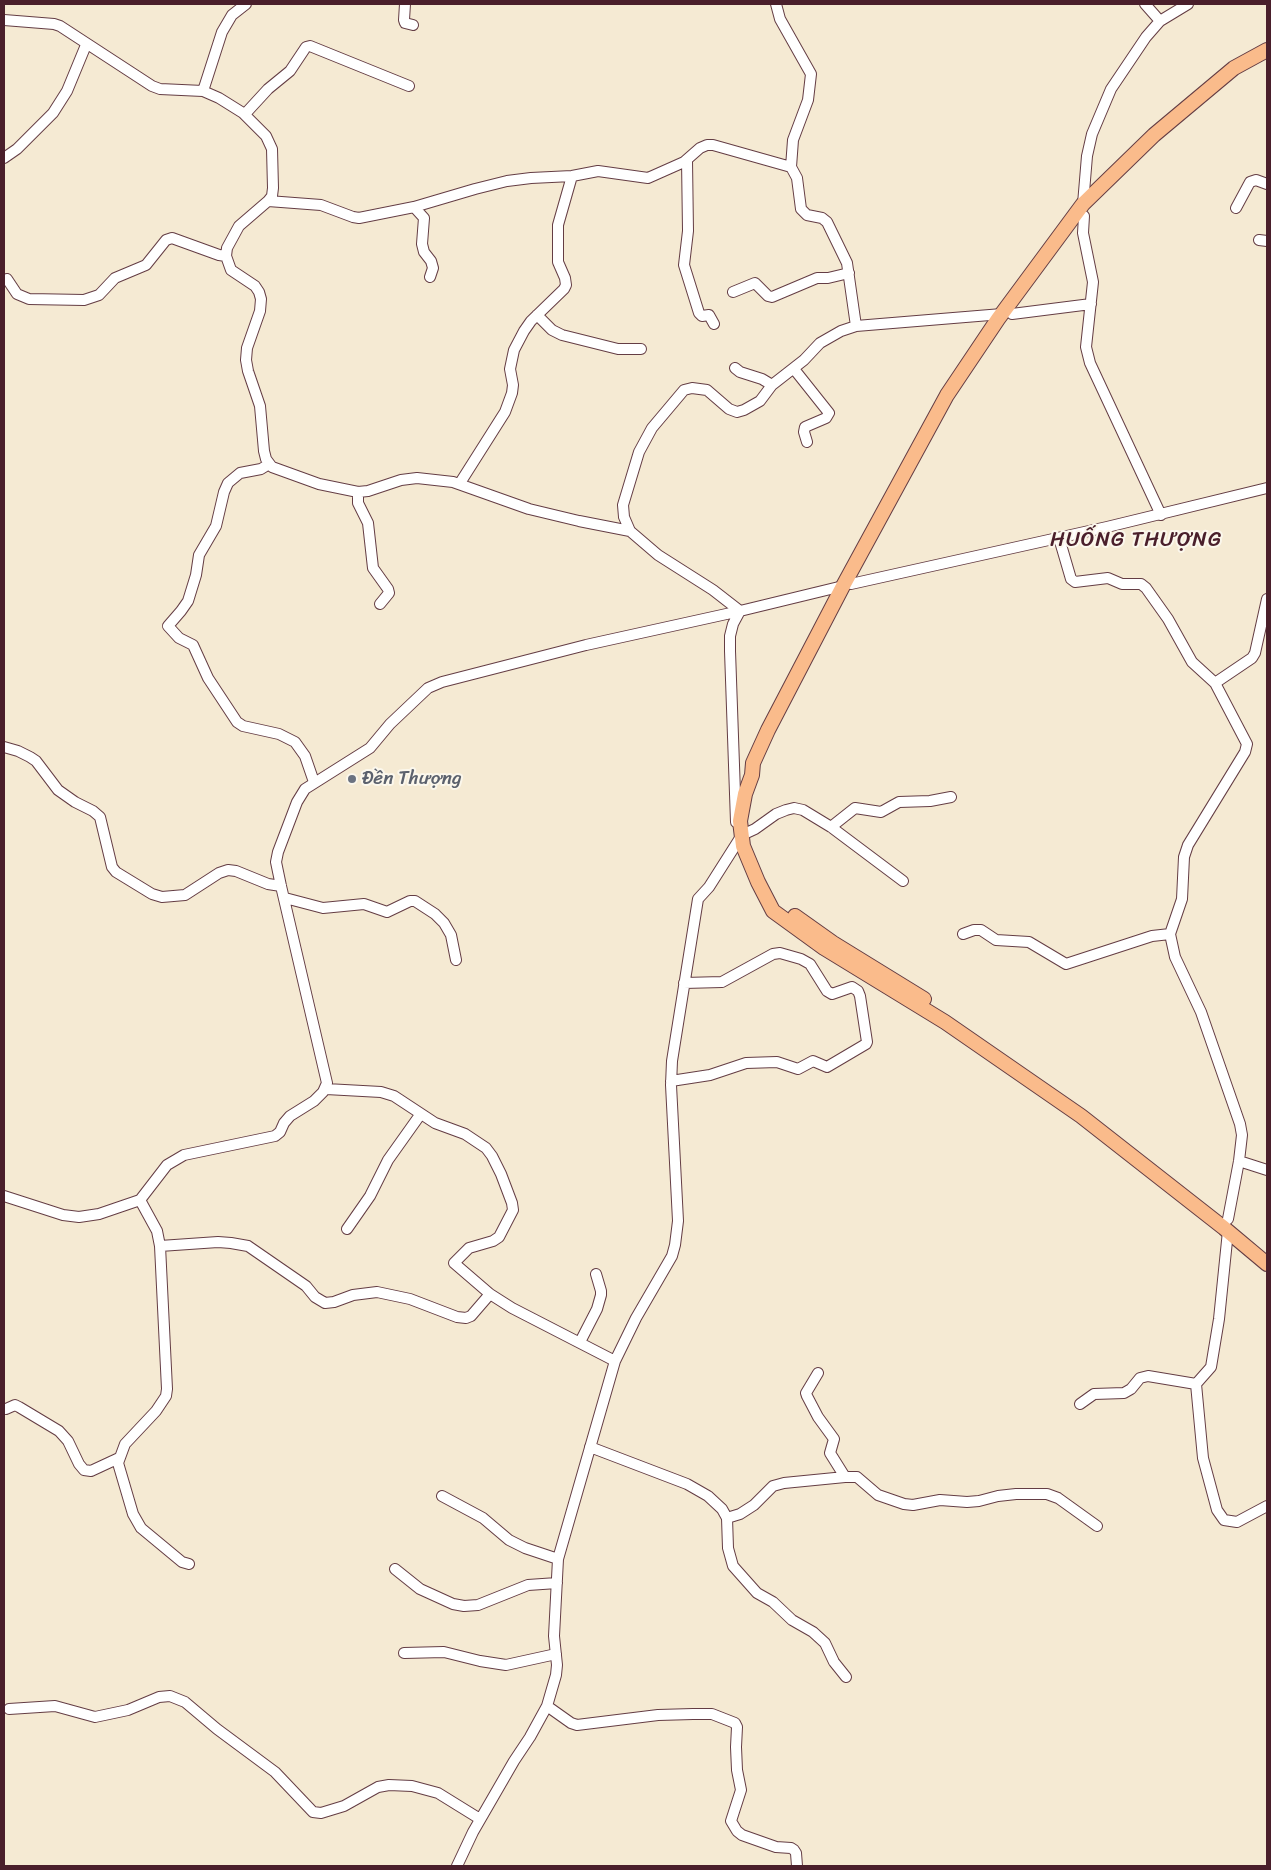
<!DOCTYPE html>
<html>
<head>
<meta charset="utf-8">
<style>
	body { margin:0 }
	#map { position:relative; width:1271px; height:1870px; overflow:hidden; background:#f5ead3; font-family:Sriracha,sans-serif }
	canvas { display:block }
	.frame { position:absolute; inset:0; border:5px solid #4a1f2b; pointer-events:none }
</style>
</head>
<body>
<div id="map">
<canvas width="1271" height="1870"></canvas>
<div class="frame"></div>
</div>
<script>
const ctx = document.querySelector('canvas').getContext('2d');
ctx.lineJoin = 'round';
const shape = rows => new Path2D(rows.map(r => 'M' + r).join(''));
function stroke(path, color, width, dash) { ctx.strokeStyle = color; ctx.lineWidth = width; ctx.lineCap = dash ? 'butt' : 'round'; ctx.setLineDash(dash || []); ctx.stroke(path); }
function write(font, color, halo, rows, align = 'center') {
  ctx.font = font + ' Sriracha,sans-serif'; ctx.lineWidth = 4; ctx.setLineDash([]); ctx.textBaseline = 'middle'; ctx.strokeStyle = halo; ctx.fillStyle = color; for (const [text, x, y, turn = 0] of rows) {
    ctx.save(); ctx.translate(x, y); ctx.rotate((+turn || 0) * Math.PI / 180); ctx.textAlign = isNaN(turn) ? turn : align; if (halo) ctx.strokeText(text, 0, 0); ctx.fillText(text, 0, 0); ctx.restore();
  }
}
const minor = shape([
	[405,4,404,20,405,23,413,25],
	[776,4,780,19,811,74,808,100,793,140,791,167,797,178,801,209,807,215,822,218,827,222,847,263,856,326],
	[1145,4,1160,21],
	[4,20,54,24,60,26,152,86,160,89,203,91,219,98,243,113,266,136,272,149,273,188,272,196,268,201,239,226,227,248,226,256,231,270,255,286,259,292,261,299,260,311,247,348,246,360,248,371,260,406,264,451,266,459,272,467,319,484,358,492,368,491,401,480,417,478,453,482,529,509,579,521,630,531,658,555,713,590,740,611],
	[203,91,222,32,232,15,246,4],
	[245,114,268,89,290,71,306,47,310,46,409,86],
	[4,158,17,149,53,113,67,91,86,45],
	[687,160,688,231,684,265,699,313,702,316,709,315,714,324],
	[268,201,321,205,353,217,359,218,414,207,424,218,422,244,424,252,431,261,433,268,430,277],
	[1083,204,1087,156,1092,134,1111,89,1146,37,1160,21,1188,4],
	[414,207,475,189,507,181,531,178,572,176,598,171,648,178,684,162,700,148,707,145,713,145,791,167],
	[1236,208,1250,182,1256,180,1267,184],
	[1084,216,1083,233,1093,282,1086,347,1090,363,1161,515],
	[1259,240,1267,241],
	[7,279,17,294,29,299,84,300,99,295,115,278,146,265,166,240,172,238,219,255,226,256],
	[733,292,755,283,768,296,772,297,817,278,828,278,849,273],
	[1012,314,1091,304],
	[537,315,552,330,562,335,618,349,641,349],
	[735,368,740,372,762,379,772,385],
	[794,369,829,413,826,418,805,427,804,432,807,442],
	[269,464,261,469,240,473,228,483,224,492,216,526,199,555,196,575,188,601,181,611,168,626,179,638,193,645,208,678,237,722,243,726,279,734,295,742,305,756,314,782],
	[460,483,505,412,512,393,513,385,510,369,514,350,524,331,531,321,564,289,566,285,565,278,558,262,558,225,572,176],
	[358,492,358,503,368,523,373,568,388,589,389,593,380,604],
	[630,531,624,517,623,505,639,452,652,428,684,390,692,388,707,390,729,409,737,412,744,410,760,401,772,385,804,360,820,343,841,331,856,326,1002,314],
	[1059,538,1071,579,1075,582,1108,578,1122,584,1141,584,1146,588,1168,619,1192,662,1215,683,1247,744,1245,752,1188,845,1184,857,1182,899,1170,934,1175,957,1201,1012,1240,1124,1242,1135,1239,1161,1228,1219],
	[851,584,1107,527,1267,488],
	[1215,683,1252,658,1255,653,1267,599],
	[4,747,18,751,30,757,36,761,58,790,75,802,93,811,100,817,112,867,116,872,152,894,162,897,185,895,219,873,228,870,236,871,268,884,281,886],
	[736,822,730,651,730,636,733,624,740,611,843,586],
	[831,827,855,808,881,812,899,802,930,801,951,797],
	[285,898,323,908,364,904,387,912,410,901,415,901,435,914,444,923,451,935,456,960],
	[963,934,974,930,981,930,996,940,1029,942,1066,964,1152,936,1170,934],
	[671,1081,710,1075,746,1063,777,1062,798,1069,813,1061,827,1067,866,1044,867,1042,860,996,858,991,852,987,832,994,827,991,810,964,801,959,780,953,773,954,722,982,684,983],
	[326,1089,381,1092,394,1096,435,1123,465,1134,486,1148,492,1156,501,1174,512,1203,513,1210,499,1237,493,1241,469,1248,454,1263,490,1294,512,1308,615,1361],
	[1239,1161,1267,1170],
	[4,1196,63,1215,79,1217,99,1214,140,1200,167,1165,184,1155,275,1136,280,1132,284,1123,290,1116,314,1101,323,1092,327,1083,281,886,276,862,278,852,297,802,305,789,370,748,390,724,428,688,442,682,586,645,740,611],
	[140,1200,157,1231,160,1246,167,1389,166,1396,156,1411,125,1444,118,1463,133,1514,141,1528,182,1562,189,1564],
	[347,1229,370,1196,388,1160,420,1115],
	[1228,1231,1219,1319,1211,1367,1196,1384,1203,1458,1217,1510,1224,1520,1237,1522,1267,1506],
	[160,1246,218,1242,231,1243,248,1246,306,1286,315,1297,325,1303,334,1302,353,1295,377,1292,410,1299,457,1317,466,1318,471,1316,490,1294],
	[580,1342,597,1309,601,1295,601,1291,596,1274],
	[818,1373,806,1393,807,1396,818,1417,834,1439,830,1453,845,1477],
	[1080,1404,1094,1394,1124,1393,1131,1389,1140,1378,1148,1376,1196,1384],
	[6,1409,15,1405,19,1407,59,1431,68,1441,79,1464,84,1470,91,1471,119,1458],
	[590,1447,687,1484,708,1496,722,1509,727,1518,728,1548,733,1566,757,1593,773,1602,792,1620,813,1632,825,1643,834,1662,846,1677],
	[442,1496,483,1518,509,1540,525,1548,558,1559],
	[727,1518,740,1514,754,1505,773,1486,784,1483,845,1477,857,1477,878,1495,904,1504,913,1505,940,1500,967,1502,979,1501,998,1496,1016,1494,1047,1494,1058,1498,1097,1526],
	[395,1569,420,1589,453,1604,464,1606,478,1605,528,1585,557,1583],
	[404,1653,444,1652,480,1661,506,1665,556,1654],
	[547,1706,571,1723,577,1725,658,1715,693,1714,712,1714,735,1723,737,1727,736,1747,737,1770,741,1790,731,1821,737,1831,742,1835,776,1847,791,1848,794,1850,796,1853,797,1866],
	[9,1709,55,1706,95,1717,128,1710,159,1697,170,1696,185,1702,217,1729,275,1772,313,1812,321,1813,344,1806,378,1787,389,1785,412,1786,438,1793,480,1819],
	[457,1866,473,1832,514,1761,530,1737,547,1706,556,1675,557,1665,554,1636,558,1559,615,1361,636,1318,672,1256,675,1245,678,1221,671,1085,672,1061,698,899,709,887,742,835,755,829,776,814,786,810,794,808,803,810,831,827,903,881]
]);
const highway = shape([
	[1267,50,1234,68,1154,135,1083,204,998,319,947,395,843,586,768,730,753,763,752,775,745,794,740,821,743,846,758,882,773,911,824,948,945,1022,1081,1116,1224,1228,1267,1264],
	[795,916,833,943,924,999]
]);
const markers = [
	[352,779,5,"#6b7280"]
];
const worshipNames = [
	["Đền Thượng",362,779]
];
const quarterNames = [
	["HUỐNG THƯỢNG",1136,541]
];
stroke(minor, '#643d44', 12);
stroke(highway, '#643d44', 16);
stroke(minor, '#fff', 10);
stroke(highway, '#fabb8b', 14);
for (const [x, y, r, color] of markers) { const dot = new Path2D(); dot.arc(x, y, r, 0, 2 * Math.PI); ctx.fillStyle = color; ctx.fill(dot); stroke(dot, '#fbf7ec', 2); }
write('19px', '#5b616d', '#fbf7ec', worshipNames, 'left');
ctx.letterSpacing = '1px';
write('21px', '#4a1f2b', '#fbf7ec', quarterNames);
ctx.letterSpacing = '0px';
</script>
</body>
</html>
